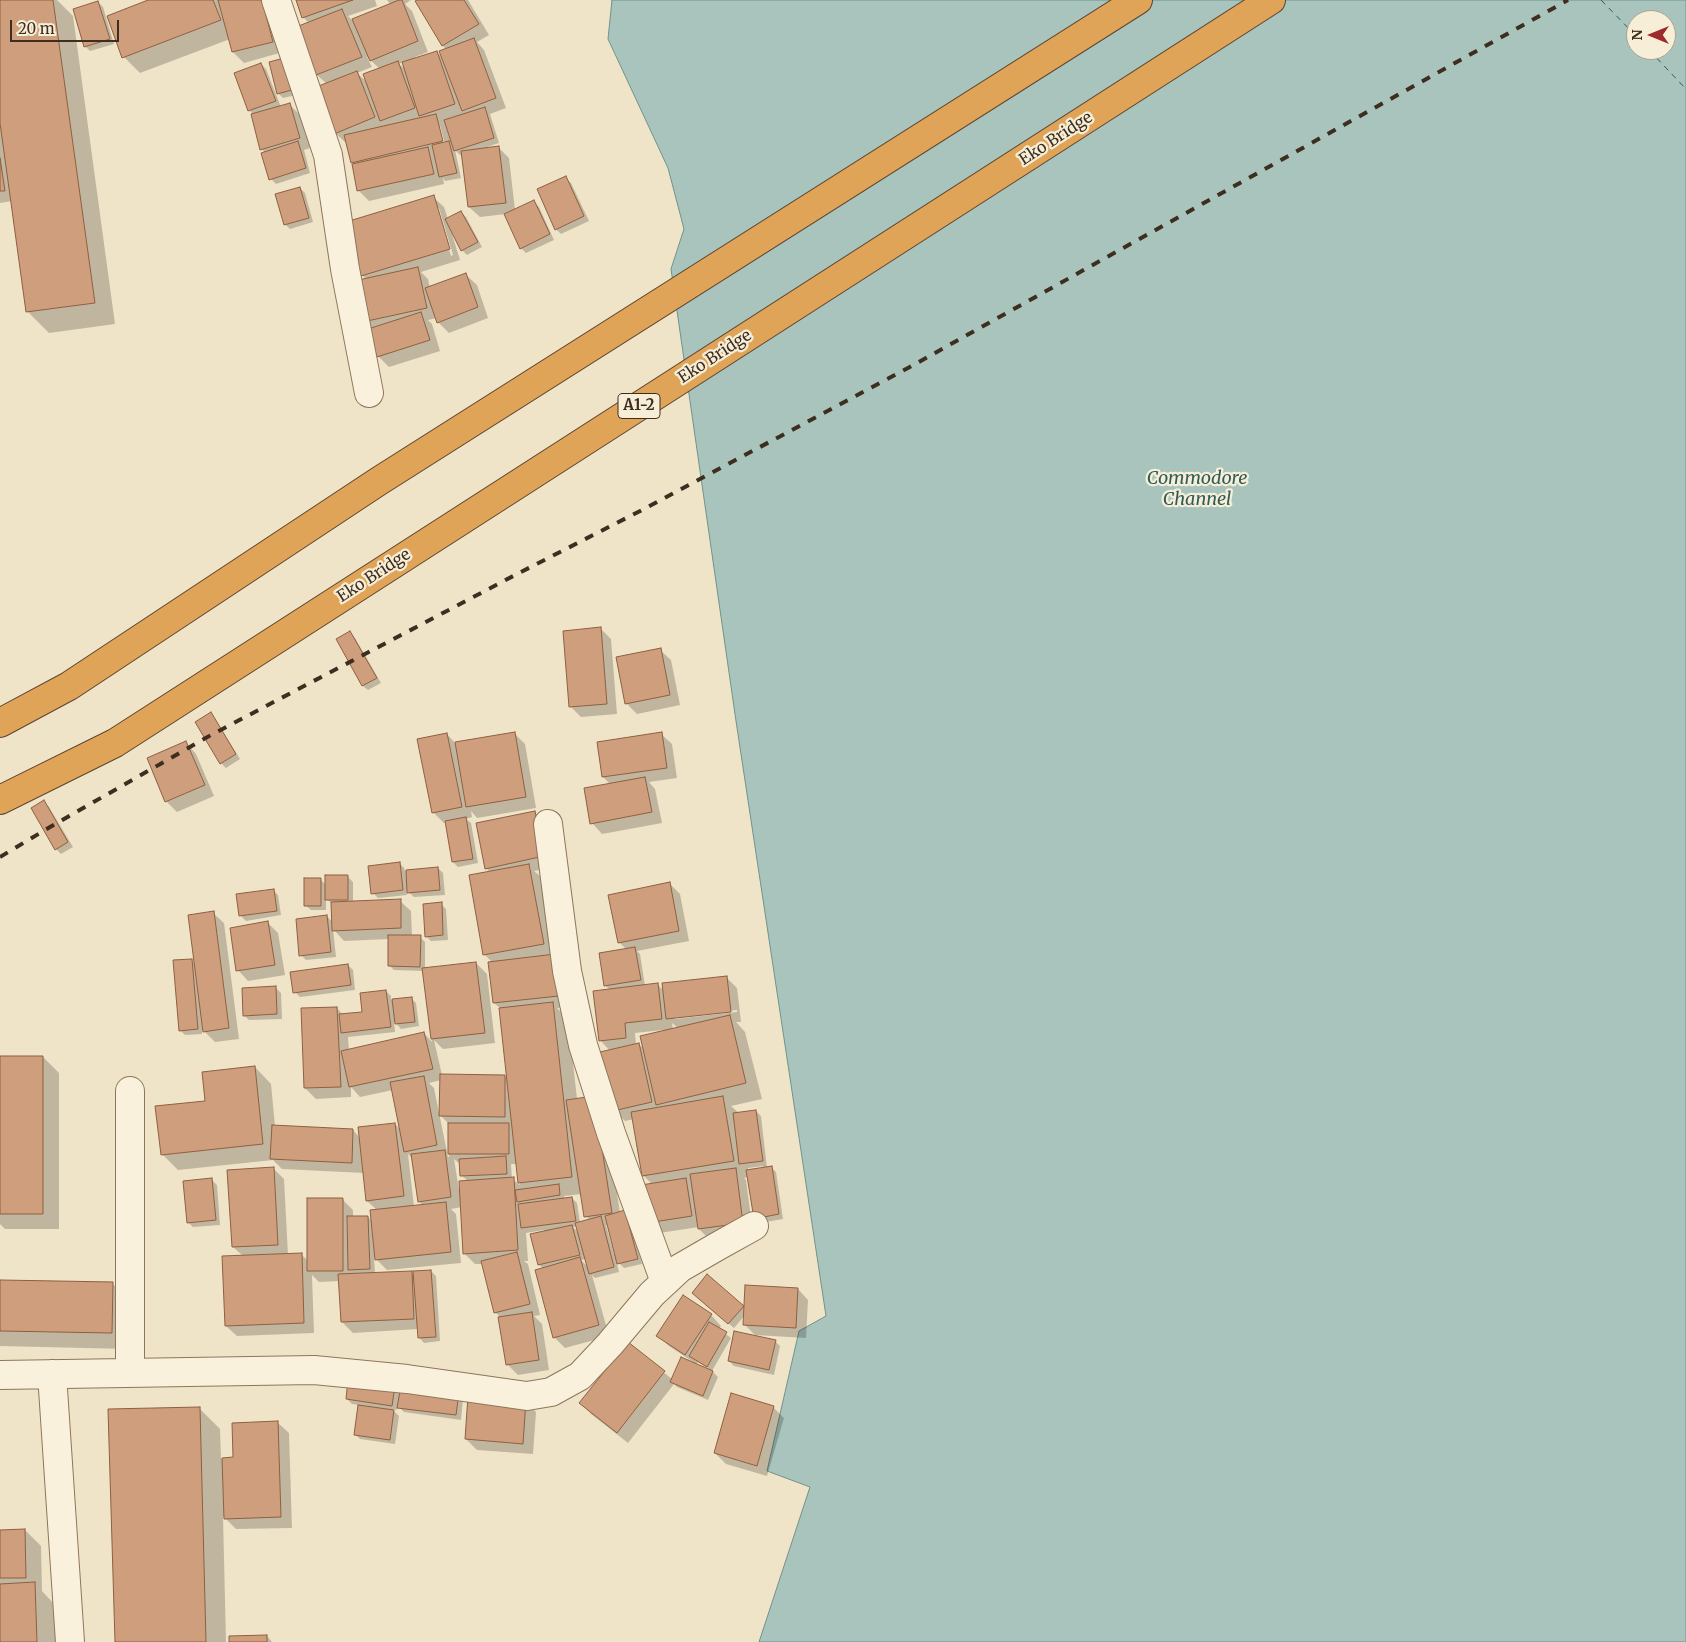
<!DOCTYPE html>
<html>
<head>
<meta charset="utf-8">
<style>
	body { margin:0 }
	#map { position:relative; width:1686px; height:1642px; overflow:hidden; background:#f0e4c8; font-family:Merriweather,serif }
	canvas { display:block }
	.north { position:absolute; left:1626px; top:10px; width:50px; height:50px; box-sizing:border-box; background:#f7eed8; border:1px solid #ada18e; border-radius:50%; rotate:270deg; font-size:14px; font-weight:700; line-height:20px; text-align:center; color:#3d2e20 }
	.north::after { content:''; display:block; margin:auto; width:18px; height:22px; background:#9e2a2b; clip-path:polygon(50% 0,100% 100%,50% 72%,0 100%) }
	.scale { position:absolute; left:10px; top:20px; width:109px; height:22px; box-sizing:border-box; border:2px solid #3d2e20; border-top:0; padding-left:6px; font-size:15px; line-height:18px; white-space:nowrap; color:#3d2e20; -webkit-text-stroke:4px #f7eed8; paint-order:stroke }
</style>
</head>
<body>
<div id="map">
<canvas width="1686" height="1642"></canvas>
<div class="north">N</div>
<div class="scale">20 m</div>
</div>
<script>
const ctx = document.querySelector('canvas').getContext('2d');
ctx.lineJoin = 'round';
function fill(path, color) { ctx.fillStyle = color; ctx.fill(path, 'evenodd'); }
const shape = rows => new Path2D(rows.map(r => 'M' + r).join(''));
function stroke(path, color, width, dash) { ctx.strokeStyle = color; ctx.lineWidth = width; ctx.lineCap = dash ? 'butt' : 'round'; ctx.setLineDash(dash || []); ctx.stroke(path); }
function write(font, color, halo, rows, align = 'center') {
  ctx.font = font + ' Merriweather,serif'; ctx.lineWidth = 4.5; ctx.setLineDash([]); ctx.textBaseline = 'middle'; ctx.strokeStyle = halo; ctx.fillStyle = color; for (const [text, x, y, turn = 0] of rows) {
    ctx.save(); ctx.translate(x, y); ctx.rotate((+turn || 0) * Math.PI / 180); ctx.textAlign = isNaN(turn) ? turn : align; if (halo) ctx.strokeText(text, 0, 0); ctx.fillText(text, 0, 0); ctx.restore();
  }
}
const water = shape([
	[612,0,1686,0,1686,1642,759,1642,810,1487,767,1471,799,1331,826,1316,736,721,671,269,684,229,668,168,608,39,612,0],
	[1636,20,1666,20,1666,50,1636,50,1636,20]
]);
const shadow = shape([
	[0,0,57,0,73,16,115,324,49,333,28,312,12,201,0,203,0,128,2,130,0,114],
	[151,0,269,0,283,52,244,63,233,52,230,39,140,73,124,57],
	[298,0,375,0,377,6,348,16,352,20,391,5,387,0,411,0,405,4,412,11,428,52,415,57,416,59,437,52,443,58,447,50,443,46,417,1,419,0,468,0,489,35,477,42,484,50,506,108,490,114,499,143,484,148,484,149,498,147,509,158,515,210,534,202,539,207,554,240,526,253,521,248,506,214,480,217,469,207,463,154,460,155,455,150,461,178,445,181,443,178,444,184,369,201,358,190,355,165,352,162,348,143,346,143,335,133,327,84,317,75,298,28,309,23,304,18],
	[367,57,380,69,368,83,357,73,372,67],
	[403,62,406,70,399,64],
	[438,126,440,126,446,147,443,148],
	[98,2,103,7,114,44,90,51,85,46],
	[271,63,297,95,283,98,278,93],
	[261,64,266,69,281,107,289,104,300,115,310,148,304,150,310,173,276,184,271,179,265,153,262,149,254,115,250,111,236,74],
	[566,178,571,183,589,221,561,234,556,229],
	[300,188,305,193,313,222,290,229,285,224],
	[433,197,444,207,448,219,461,212,466,217,482,247,467,255,462,250,453,233,452,234,460,260,421,272,428,279,430,288,466,275,477,285,488,318,449,333,438,322,437,318,428,320,432,324,440,351,389,367,378,356,369,333,366,279,362,275],
	[436,208,439,208,453,255,451,256],
	[601,629,611,639,617,714,581,717,570,706],
	[350,633,355,638,381,683,368,690,363,686,338,639],
	[660,650,671,660,680,705,637,714,626,703],
	[210,714,215,719,240,759,226,768,221,763],
	[514,733,525,744,536,808,477,818,471,811,472,817,466,819,471,823,478,863,458,867,453,862,446,822,444,823,433,812,447,734,455,743],
	[661,734,672,744,677,778,649,782,655,789,662,823,602,834,592,823,611,785,603,777,598,743],
	[186,743,196,754,214,796,177,812,166,801],
	[44,802,49,807,73,847,61,854,56,849],
	[534,812,545,823,554,867,534,871,540,876,554,956,578,1006,557,1008,568,1019,577,1099,604,1108,620,1213,630,1217,642,1264,624,1268,616,1260,619,1272,595,1278,592,1275,609,1336,565,1348,554,1337,543,1269,539,1264,544,1230,526,1233,528,1261,524,1261,528,1264,540,1315,534,1316,542,1324,549,1370,518,1375,507,1364,499,1316,495,1312,483,1264,475,1264,464,1253,462,1207,451,1209,456,1214,461,1263,387,1270,374,1257,375,1274,411,1272,415,1276,431,1271,436,1276,440,1341,424,1343,419,1337,418,1329,353,1333,342,1322,340,1281,319,1282,312,1275,314,1333,237,1336,226,1326,243,1256,233,1247,273,1168,284,1179,288,1255,301,1254,308,1261,342,1199,353,1210,353,1217,368,1217,373,1222,377,1210,367,1201,364,1173,282,1169,273,1160,178,1170,162,1154,207,1102,255,1067,271,1084,275,1126,353,1130,360,1138,395,1124,401,1130,393,1090,360,1097,351,1087,351,1097,316,1099,305,1088,337,1008,343,1015,364,1013,386,991,391,996,391,1000,411,998,416,1003,419,1026,401,1029,394,1021,395,1032,348,1037,349,1050,424,1033,432,1042,424,971,394,970,389,965,389,939,344,941,333,929,336,957,306,960,301,955,327,916,333,923,333,904,326,899,326,910,311,910,305,905,321,880,326,885,348,877,353,882,353,902,400,901,411,911,412,936,420,937,425,942,425,969,476,963,487,974,495,1043,443,1049,434,1040,442,1075,505,1076,508,1080,501,1009,494,1003,493,963,484,954,490,872,486,868],
	[441,1080,440,1115,449,1124,449,1157,448,1157,434,1088,429,1083],
	[408,1154,413,1159,419,1201,423,1206,414,1207],
	[454,1159,460,1164,461,1175,468,1181,461,1190,459,1190],
	[511,1164,518,1164,520,1185,512,1179],
	[582,1194,586,1216,590,1220,580,1223,577,1203,572,1198,565,1199,564,1196],
	[606,1225,609,1225,616,1253,614,1254],
	[577,1226,579,1233,573,1227],
	[586,1259,588,1267,581,1260],
	[399,863,404,868,405,871,438,868,443,873,445,895,414,897,406,890,407,895,378,898,373,893],
	[669,883,680,894,689,941,637,951,640,954,645,986,658,985,664,991,726,977,737,988,741,1022,736,1022,745,1032,762,1099,731,1106,739,1113,756,1111,761,1116,767,1168,771,1167,776,1172,783,1219,760,1223,749,1177,744,1178,746,1180,753,1233,710,1240,699,1229,699,1227,659,1233,652,1184,643,1175,634,1119,625,1121,614,1110,610,1051,600,1040,610,990,605,985,627,950,619,942],
	[737,1010,737,1012,675,1019,675,1017],
	[672,1023,678,1028,673,1030],
	[663,1030,664,1032,645,1050,639,1044,636,1045,635,1033],
	[763,1166,763,1168,748,1171,748,1168],
	[273,890,278,895,281,915,246,921,241,916],
	[441,904,446,909,448,940,431,941,426,936],
	[213,913,224,923,239,1039,215,1042,202,1029,202,1034,185,1035,180,1030,192,960,196,965],
	[267,922,278,933,285,975,248,981,238,970],
	[348,965,353,970,355,990,300,997,295,992],
	[276,988,281,993,282,1019,249,1020,244,1015],
	[0,1057,43,1057,59,1073,59,1229,5,1229,0,1224],
	[212,1180,217,1185,220,1225,193,1227,188,1222],
	[708,1276,745,1308,798,1289,808,1300,806,1338,755,1335,744,1324,745,1315,734,1328,698,1298],
	[0,1281,112,1283,128,1300,127,1349,0,1346],
	[711,1315,721,1326,719,1329,731,1338,712,1371,718,1377,708,1400,677,1387,674,1384,628,1443,591,1414,581,1403,628,1343,673,1380,693,1362,669,1346,658,1335],
	[698,1362,709,1369,708,1370,696,1365],
	[775,1341,780,1346,774,1375,734,1366,729,1361],
	[395,1387,401,1393,463,1399,461,1420,404,1412,398,1406,397,1410,392,1409,399,1416,395,1444,360,1439,355,1434,359,1405,352,1404,347,1399],
	[525,1402,536,1412,533,1454,477,1450,466,1439],
	[773,1407,784,1418,767,1476,726,1464,715,1453],
	[199,1408,220,1429,221,1459,235,1459,278,1423,289,1433,292,1528,236,1529,223,1516,226,1642,116,1642],
	[25,1530,41,1546,42,1591,55,1605,57,1642,0,1642,0,1531],
	[267,1636,272,1642,231,1642]
]);
const ferry = shape([
	[1601,0,1636,36],
	[1649,50,1686,89]
]);
const building = shape([
	[0,0,53,0,95,303,26,312,0,123,0,0],
	[148,0,213,0,221,20,122,58,107,16,148,0],
	[218,0,262,0,273,42,232,52,218,0],
	[296,0,353,0,302,18,296,0],
	[399,0,402,0,418,41,370,61,352,19,399,0],
	[417,0,464,0,479,24,442,46,415,1,417,0],
	[98,1,110,39,84,47,73,9,98,1],
	[342,9,362,57,316,75,296,27,342,9],
	[474,38,496,98,462,111,439,51,474,38],
	[437,51,455,104,419,116,402,62,437,51],
	[284,58,292,90,277,94,269,62,284,58],
	[398,61,415,108,380,121,363,74,398,61],
	[261,63,276,101,248,111,234,73,261,63],
	[357,71,375,117,334,134,316,87,357,71],
	[290,103,300,138,260,150,251,114,290,103],
	[485,107,494,138,454,151,444,120,485,107],
	[436,114,443,141,351,163,344,135,436,114],
	[298,141,306,168,269,180,261,153,298,141],
	[449,141,457,173,439,177,432,145,449,141],
	[499,146,506,203,468,207,461,151,499,146],
	[428,147,434,174,357,191,352,164,428,147],
	[0,158,5,191,0,191,0,158],
	[566,176,584,216,555,230,537,189,566,176],
	[300,187,309,218,284,225,275,194,300,187],
	[434,195,450,249,361,276,346,222,434,195],
	[534,200,550,234,520,249,504,214,534,200],
	[461,211,478,242,461,251,445,219,461,211],
	[418,267,427,308,358,323,349,282,418,267],
	[466,273,478,307,437,323,425,288,466,273],
	[421,312,430,340,377,357,368,329,421,312],
	[601,627,607,704,569,707,563,631,601,627],
	[350,631,377,678,362,686,336,639,350,631],
	[661,648,670,695,625,704,616,657,661,648],
	[211,712,236,754,220,764,195,722,211,712],
	[515,732,526,797,466,807,455,742,515,732],
	[662,732,667,768,602,777,597,742,662,732],
	[447,733,462,807,432,813,417,739,447,733],
	[186,741,205,785,165,802,147,758,186,741],
	[645,777,652,812,590,824,584,788,645,777],
	[44,800,68,842,55,850,31,808,44,800],
	[535,811,544,856,485,869,476,823,535,811],
	[466,817,473,859,452,862,445,821,466,817],
	[400,862,403,890,371,894,368,866,400,862],
	[529,864,544,944,483,955,469,875,529,864],
	[438,867,440,890,407,893,406,870,438,867],
	[325,875,348,875,348,900,325,900,325,875],
	[304,878,321,878,321,906,304,906,304,878],
	[670,882,679,931,618,943,608,895,670,882],
	[274,889,277,911,239,916,236,894,274,889],
	[401,899,401,928,332,931,331,902,401,899],
	[442,902,443,935,425,937,423,904,442,902],
	[214,911,229,1028,203,1032,188,915,214,911],
	[327,915,331,952,299,956,296,919,327,915],
	[268,921,275,965,236,971,230,928,268,921],
	[388,935,421,935,420,967,388,966,388,935],
	[635,947,641,980,604,986,599,953,635,947],
	[564,953,568,995,493,1003,488,962,564,953],
	[192,959,198,1029,179,1031,173,960,192,959],
	[476,962,485,1033,431,1039,422,968,476,962],
	[348,964,351,985,293,993,290,972,348,964],
	[727,976,731,1012,666,1019,662,983,727,976],
	[658,983,662,1019,625,1023,626,1038,599,1041,593,991,658,983],
	[276,986,277,1014,243,1016,242,988,276,986],
	[386,990,391,1027,341,1033,339,1014,362,1012,360,993,386,990],
	[412,997,415,1022,395,1024,392,999,412,997],
	[553,1002,572,1177,518,1183,499,1008,553,1002],
	[337,1007,341,1087,304,1088,301,1008,337,1007],
	[730,1015,746,1083,656,1105,640,1036,730,1015],
	[424,1032,433,1069,349,1087,341,1051,424,1032],
	[639,1043,652,1102,613,1111,600,1052,639,1043],
	[0,1056,43,1056,43,1214,0,1214,0,1056],
	[255,1066,263,1144,161,1155,155,1106,205,1101,202,1072,255,1066],
	[440,1074,505,1075,505,1117,439,1116,440,1074],
	[424,1076,437,1145,404,1152,390,1082,424,1076],
	[594,1096,612,1213,584,1217,566,1100,594,1096],
	[723,1096,734,1161,642,1176,631,1112,723,1096],
	[756,1110,763,1161,739,1164,733,1113,756,1110],
	[395,1123,404,1196,366,1201,358,1127,395,1123],
	[448,1123,509,1123,509,1154,448,1154,448,1123],
	[272,1125,353,1129,352,1163,270,1159,272,1125],
	[445,1150,451,1197,418,1202,411,1154,445,1150],
	[506,1156,507,1174,460,1176,459,1159,506,1156],
	[772,1166,779,1214,754,1219,746,1170,772,1166],
	[274,1167,278,1245,232,1247,227,1170,274,1167],
	[736,1168,743,1223,698,1229,690,1174,736,1168],
	[514,1177,518,1250,463,1254,459,1181,514,1177],
	[212,1178,216,1220,187,1223,183,1181,212,1178],
	[686,1178,692,1216,647,1223,641,1185,686,1178],
	[559,1184,560,1195,517,1202,515,1190,559,1184],
	[572,1197,576,1221,521,1228,518,1204,572,1197],
	[307,1198,343,1198,343,1271,307,1271,307,1198],
	[446,1202,451,1252,375,1260,370,1210,446,1202],
	[625,1210,638,1259,617,1264,605,1216,625,1210],
	[347,1216,368,1216,370,1269,348,1270,347,1216],
	[601,1216,614,1267,589,1274,575,1223,601,1216],
	[572,1225,580,1255,538,1265,530,1234,572,1225],
	[517,1252,530,1304,494,1313,481,1261,517,1252],
	[302,1253,304,1323,225,1326,222,1256,302,1253],
	[580,1257,599,1325,553,1338,535,1270,580,1257],
	[431,1270,436,1337,418,1338,413,1271,431,1270],
	[412,1271,414,1319,341,1322,338,1274,412,1271],
	[707,1274,744,1306,728,1324,692,1293,707,1274],
	[0,1280,113,1282,112,1333,0,1331,0,1280],
	[745,1285,798,1288,796,1328,743,1325,745,1285],
	[683,1295,712,1314,685,1355,656,1336,683,1295],
	[532,1312,539,1360,506,1365,498,1317,532,1312],
	[709,1322,727,1332,707,1367,689,1356,709,1322],
	[734,1331,776,1340,769,1370,728,1361,734,1331],
	[628,1342,665,1371,617,1433,579,1403,628,1342],
	[681,1357,713,1371,703,1396,670,1382,681,1357],
	[348,1379,395,1386,392,1406,346,1399,348,1379],
	[401,1385,459,1393,456,1415,397,1408,401,1385],
	[731,1393,774,1406,757,1466,714,1453,731,1393],
	[468,1396,526,1400,523,1444,465,1439,468,1396],
	[358,1405,394,1410,390,1440,354,1435,358,1405],
	[200,1407,206,1642,115,1642,108,1409,200,1407],
	[278,1421,281,1517,224,1519,222,1458,233,1457,232,1423,278,1421],
	[25,1529,26,1578,0,1578,0,1530,25,1529],
	[35,1582,37,1642,0,1642,0,1584,35,1582],
	[267,1635,267,1642,229,1642,229,1636,267,1635]
]);
const minor = shape([
	[276,0,328,155,345,269,369,393],
	[548,824,567,971,583,1045,611,1133,665,1282],
	[130,1091,130,1373],
	[52,1374,70,1642],
	[0,1375,314,1370,407,1379,527,1396,551,1392,580,1376,610,1344,652,1294,680,1268,718,1246,754,1226]
]);
const highway = shape([
	[0,723,69,686,379,481,1138,0],
	[0,800,115,743,1271,0]
]);
const rail = shape([
	[0,857,50,827,211,735,519,573,642,510,908,368,1568,0]
]);
const shields = [
	[639,406,42]
];
const shieldNames = [
	["A1-2",639,406]
];
const streetNames = [
	["Eko Bridge",1056,139,-33],
	["Eko Bridge",715,357,-33],
	["Eko Bridge",374,576,-33]
];
const waterNames = [
	["Commodore",1197,479],
	["Channel",1197,500]
];
fill(water, '#a9c4bc');
stroke(water, '#6f938a', 1);
fill(shadow, '#0003');
stroke(ferry, '#2f5d5a', 1, [6, 5]);
fill(building, '#cf9f7d');
stroke(building, '#8d5f41', 1);
stroke(minor, '#8d765c', 30);
stroke(highway, '#5b4430', 30);
stroke(minor, '#faf1dc', 28);
stroke(highway, '#e0a458', 28);
stroke(rail, '#3d2e20', 4, [9, 9]);
for (const [x, y, w] of shields) { const box = new Path2D(); box.roundRect(x - w / 2, y - 12.5, w, 25, 4); ctx.fillStyle = '#f7eed8'; ctx.fill(box); stroke(box, '#3d2e20', 1); }
write('bold 15px', '#3d2e20', null, shieldNames);
write('16px', '#3d2e20', '#f7eed8', streetNames);
write('italic 18px', '#2f5d5a', '#f7eed8', waterNames);
</script>
</body>
</html>
